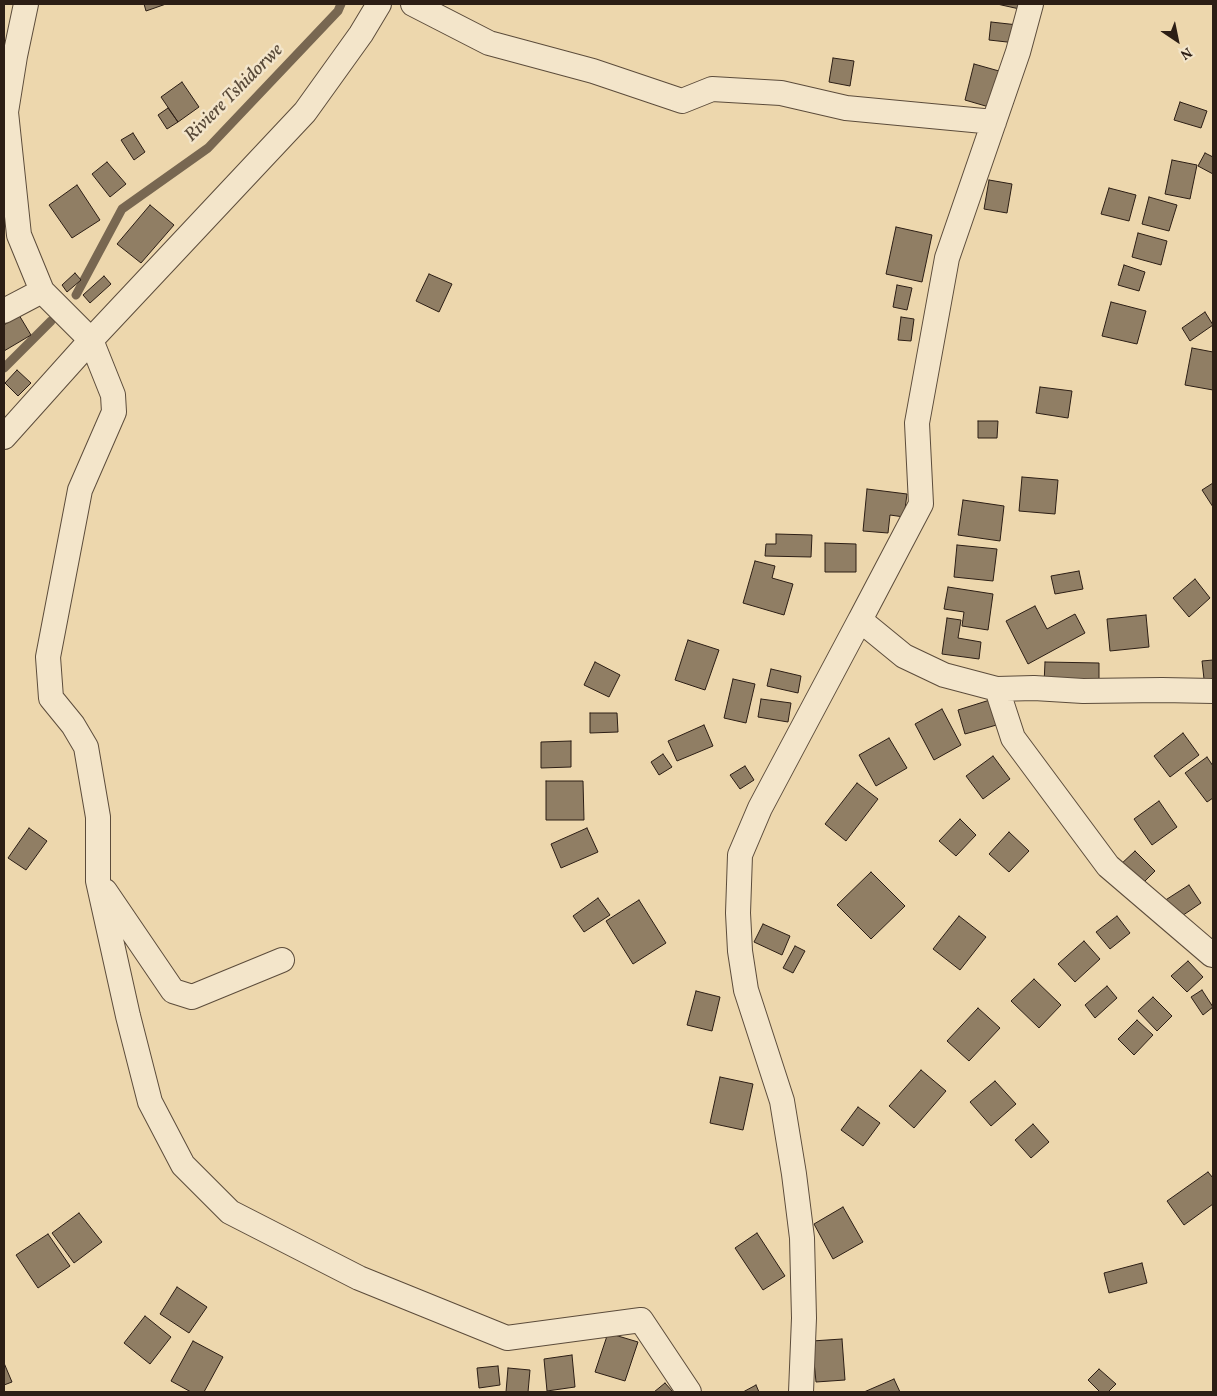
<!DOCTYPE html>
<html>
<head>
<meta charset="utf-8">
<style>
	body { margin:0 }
	#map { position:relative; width:1217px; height:1396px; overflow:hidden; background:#edd7ad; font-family:Vollkorn,serif }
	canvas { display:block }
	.frame { position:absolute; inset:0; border:5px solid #2c1e15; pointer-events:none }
	.north { position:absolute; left:1152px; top:15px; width:50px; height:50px; -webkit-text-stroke:4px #f3e5ca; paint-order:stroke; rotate:146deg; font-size:14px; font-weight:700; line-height:20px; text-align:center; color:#2c1e15 }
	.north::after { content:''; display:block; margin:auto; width:18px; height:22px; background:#2c1e15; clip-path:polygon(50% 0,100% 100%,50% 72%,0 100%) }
</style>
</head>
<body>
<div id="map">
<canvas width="1217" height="1396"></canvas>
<div class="frame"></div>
<div class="north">N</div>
</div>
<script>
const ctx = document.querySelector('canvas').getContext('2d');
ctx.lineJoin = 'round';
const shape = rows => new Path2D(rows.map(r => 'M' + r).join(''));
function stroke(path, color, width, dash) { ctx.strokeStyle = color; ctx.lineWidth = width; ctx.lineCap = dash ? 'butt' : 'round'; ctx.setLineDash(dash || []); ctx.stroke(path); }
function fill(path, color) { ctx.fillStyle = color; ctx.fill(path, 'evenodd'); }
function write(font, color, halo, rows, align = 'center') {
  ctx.font = font + ' Vollkorn,serif'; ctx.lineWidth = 5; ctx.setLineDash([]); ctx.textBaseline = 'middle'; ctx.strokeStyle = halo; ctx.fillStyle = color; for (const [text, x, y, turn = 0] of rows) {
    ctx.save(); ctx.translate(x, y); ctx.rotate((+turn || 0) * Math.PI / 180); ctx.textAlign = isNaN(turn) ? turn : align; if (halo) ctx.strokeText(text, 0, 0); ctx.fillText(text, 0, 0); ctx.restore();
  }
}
const stream = shape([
	[76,295,122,209,208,148,338,11,341,4],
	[4,368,51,321]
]);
const building = shape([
	[144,4,166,4,146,11,144,4],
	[997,4,1025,4,1024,10,997,4],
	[991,22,1018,25,1016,43,989,40,991,22],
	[833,58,854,61,850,86,829,82,833,58],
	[974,64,999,71,989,107,965,100,974,64],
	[182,82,199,107,178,122,161,97,182,82],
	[1180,102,1207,111,1201,128,1174,120,1180,102],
	[168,108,178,122,167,129,158,115,168,108],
	[133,133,145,152,134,160,121,140,133,133],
	[1205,153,1213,157,1213,174,1198,166,1205,153],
	[1172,160,1197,165,1190,199,1165,194,1172,160],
	[107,162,126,184,110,197,92,174,107,162],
	[989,180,1012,184,1007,213,984,209,989,180],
	[77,185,100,220,72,238,49,205,77,185],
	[1109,188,1136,195,1129,221,1101,214,1109,188],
	[1149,197,1177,205,1169,231,1142,224,1149,197],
	[150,205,174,225,141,263,117,244,150,205],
	[896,227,932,235,922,282,886,274,896,227],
	[1138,233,1167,241,1161,265,1132,257,1138,233],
	[1124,265,1145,272,1139,291,1118,285,1124,265],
	[75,273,81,280,67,292,62,285,75,273],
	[429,274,452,284,439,312,416,301,429,274],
	[104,276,111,284,90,303,83,295,104,276],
	[897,285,912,288,907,310,893,307,897,285],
	[1111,302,1146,311,1137,344,1102,336,1111,302],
	[1205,312,1213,325,1190,341,1182,328,1205,312],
	[19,315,31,335,4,351,4,325,19,315],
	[901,317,914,319,911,341,898,340,901,317],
	[1192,348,1213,352,1213,390,1185,385,1192,348],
	[17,370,31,383,18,396,5,383,17,370],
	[1040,387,1072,391,1068,418,1036,413,1040,387],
	[978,421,998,421,997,438,978,438,978,421],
	[1022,477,1058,480,1055,514,1019,511,1022,477],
	[1213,483,1213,507,1202,490,1213,483],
	[867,489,907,494,904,517,890,515,888,533,863,531,867,489],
	[963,500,1004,506,1000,541,958,535,963,500],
	[776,534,812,535,811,557,765,556,766,544,776,544,776,534],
	[825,543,856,544,856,572,825,572,825,543],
	[957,545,997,549,993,581,954,577,957,545],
	[755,561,775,566,772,578,793,584,784,615,743,603,755,561],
	[1079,571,1083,589,1055,594,1051,576,1079,571],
	[1195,579,1210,598,1189,617,1173,598,1195,579],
	[948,587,993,594,988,630,962,626,964,612,944,609,948,587],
	[1035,606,1047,629,1075,614,1085,633,1028,664,1006,621,1035,606],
	[1146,615,1149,647,1110,651,1107,619,1146,615],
	[947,618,961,620,958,638,981,642,979,659,942,654,947,618],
	[688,640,719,650,705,690,675,680,688,640],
	[1213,660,1213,687,1205,688,1202,661,1213,660],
	[595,662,620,675,609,697,584,685,595,662],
	[1045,662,1099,663,1099,685,1044,684,1045,662],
	[771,669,801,676,798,693,767,686,771,669],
	[733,679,755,684,746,723,724,718,733,679],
	[761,699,791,703,788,722,758,717,761,699],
	[993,699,1000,724,965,734,958,710,993,699],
	[942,709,961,745,934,760,915,724,942,709],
	[590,713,617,713,618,732,590,733,590,713],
	[704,725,713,746,677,761,668,741,704,725],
	[1183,733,1199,755,1170,777,1154,756,1183,733],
	[889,738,907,768,876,786,859,755,889,738],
	[571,741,571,767,541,768,541,742,571,741],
	[663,754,672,767,659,775,651,762,663,754],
	[993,756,1010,779,983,799,966,776,993,756],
	[1207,757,1213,766,1213,798,1207,802,1185,773,1207,757],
	[745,766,754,780,740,789,730,775,745,766],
	[546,781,583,781,584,820,546,820,546,781],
	[857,783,878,799,846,841,825,824,857,783],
	[1159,801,1177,827,1152,845,1134,819,1159,801],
	[960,819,976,835,956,856,939,841,960,819],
	[29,828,47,841,26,870,8,858,29,828],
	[587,828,598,852,561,868,551,844,587,828],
	[1009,832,1029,851,1009,872,989,854,1009,832],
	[1135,851,1155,871,1139,887,1119,866,1135,851],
	[871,872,905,906,871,939,837,905,871,872],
	[1189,885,1201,903,1176,920,1164,901,1189,885],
	[598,898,610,915,584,932,573,916,598,898],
	[639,900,666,943,633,964,606,921,639,900],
	[959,916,986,937,960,970,933,949,959,916],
	[1117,916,1130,933,1110,949,1096,932,1117,916],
	[763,924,790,936,782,955,754,942,763,924],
	[1084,941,1100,959,1075,982,1058,964,1084,941],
	[795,946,805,951,793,973,783,968,795,946],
	[1188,961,1203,977,1187,992,1171,976,1188,961],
	[1034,979,1061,1005,1039,1028,1011,1001,1034,979],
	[1107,986,1117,998,1095,1018,1085,1005,1107,986],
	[1202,990,1213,1007,1203,1015,1191,997,1202,990],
	[696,991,720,997,712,1031,687,1025,696,991],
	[1153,997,1172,1016,1157,1031,1138,1011,1153,997],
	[978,1008,1000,1028,969,1061,947,1041,978,1008],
	[1137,1020,1153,1035,1134,1055,1118,1039,1137,1020],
	[921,1070,946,1091,914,1128,889,1106,921,1070],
	[720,1077,753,1084,743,1130,710,1123,720,1077],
	[995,1081,1016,1104,991,1126,970,1102,995,1081],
	[858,1107,880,1123,863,1146,841,1130,858,1107],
	[1033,1124,1049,1142,1031,1158,1015,1140,1033,1124],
	[1208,1172,1213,1178,1213,1204,1184,1225,1167,1201,1208,1172],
	[843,1207,863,1242,833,1259,814,1224,843,1207],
	[79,1213,102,1242,74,1263,52,1233,79,1213],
	[757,1233,785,1276,763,1290,735,1248,757,1233],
	[48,1234,70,1266,38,1288,16,1255,48,1234],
	[1142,1263,1147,1283,1109,1293,1104,1273,1142,1263],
	[177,1287,207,1307,189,1333,160,1314,177,1287],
	[145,1316,171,1337,150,1364,124,1343,145,1316],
	[608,1333,638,1342,625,1381,595,1372,608,1333],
	[842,1339,845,1380,816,1382,812,1341,842,1339],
	[193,1341,223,1357,204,1392,191,1392,171,1381,193,1341],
	[572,1355,575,1387,547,1391,544,1359,572,1355],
	[4,1363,12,1382,4,1385,4,1363],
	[498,1366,500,1385,479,1388,477,1368,498,1366],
	[508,1368,530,1370,528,1392,506,1392,508,1368],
	[1099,1369,1116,1384,1108,1392,1100,1392,1088,1380,1099,1369],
	[894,1379,900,1392,864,1392,894,1379],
	[665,1383,673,1392,654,1392,665,1383],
	[756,1385,759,1392,743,1392,756,1385]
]);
const minor = shape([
	[26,4,15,56,6,112,19,235,42,291,91,340,113,395,114,412,80,490,48,657,51,698,73,725,86,747,98,817,98,881,128,1016,150,1102,183,1165,230,1212,359,1278,507,1338,641,1320,689,1392],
	[413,4,489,43,593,71,682,101,712,89,781,93,846,108,994,122],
	[4,311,42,291],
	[4,437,91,340,305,112,361,34,379,4],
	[860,620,921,504,917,423,947,258,1018,52,1031,4],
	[997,689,1013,738,1108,866,1212,955],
	[105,891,173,991,192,997,282,960],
	[801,1392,804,1318,802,1238,794,1174,782,1101,746,990,740,951,738,913,740,855,760,808,860,620,904,656,944,675,997,689,1034,688,1083,691,1162,690,1213,691]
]);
const waterNames = [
	["Riviere Tshidorwe",235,94,-45]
];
stroke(stream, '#786751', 9);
fill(building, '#907e64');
stroke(building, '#2c1e15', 1);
stroke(minor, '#5c4c3b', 26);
stroke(minor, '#f3e5ca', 24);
write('italic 19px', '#584938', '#f3e5ca', waterNames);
</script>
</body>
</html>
